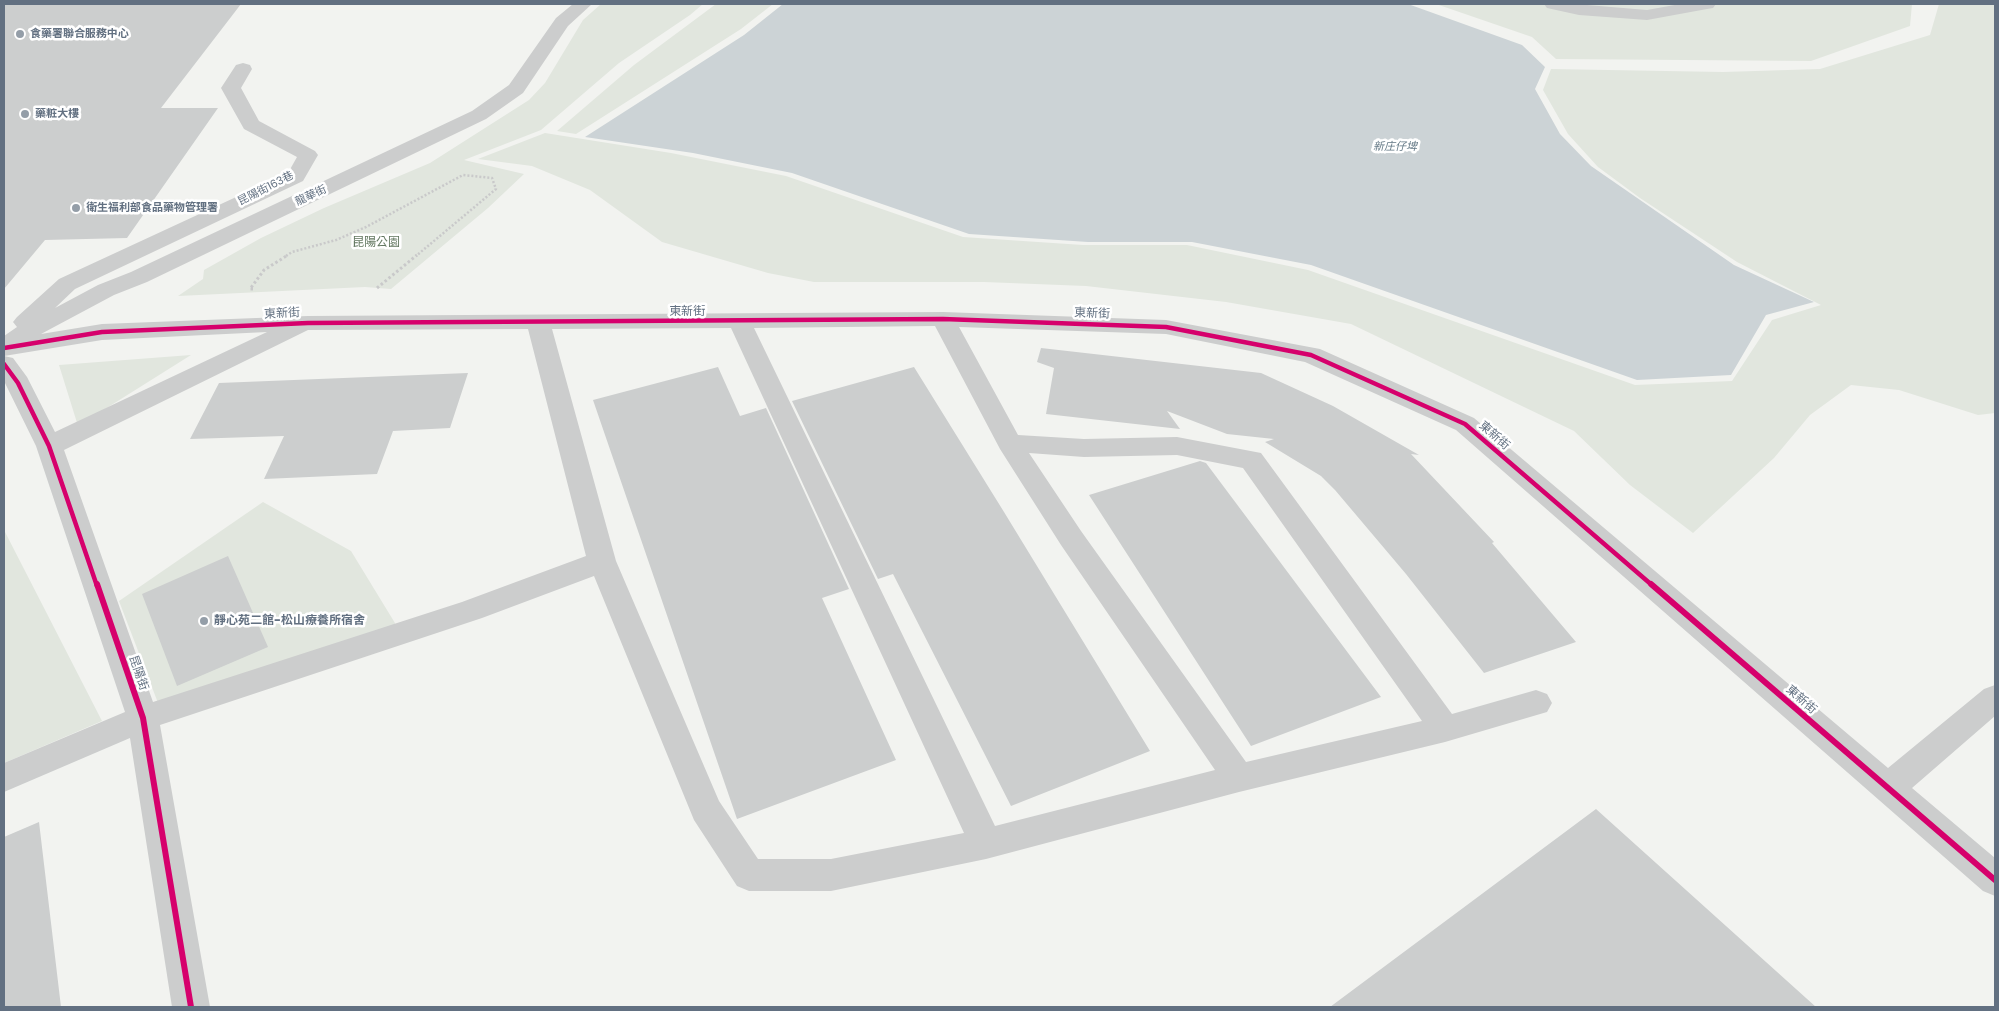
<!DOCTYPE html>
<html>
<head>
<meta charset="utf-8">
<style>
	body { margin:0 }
	#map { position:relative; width:1999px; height:1011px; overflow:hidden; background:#f2f3f0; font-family:Poppins,sans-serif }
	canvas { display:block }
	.frame { position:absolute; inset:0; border:5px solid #627081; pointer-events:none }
</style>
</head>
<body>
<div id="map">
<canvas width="1999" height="1011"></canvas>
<div class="frame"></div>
</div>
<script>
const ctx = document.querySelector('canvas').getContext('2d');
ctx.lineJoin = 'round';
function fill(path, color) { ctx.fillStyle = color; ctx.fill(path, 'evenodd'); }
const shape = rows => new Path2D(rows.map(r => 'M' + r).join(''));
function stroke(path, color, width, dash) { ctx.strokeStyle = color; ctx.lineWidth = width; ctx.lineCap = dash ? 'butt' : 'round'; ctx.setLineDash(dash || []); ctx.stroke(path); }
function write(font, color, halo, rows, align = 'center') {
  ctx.font = font + ' Poppins,"Noto Sans TC",sans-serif'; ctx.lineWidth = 5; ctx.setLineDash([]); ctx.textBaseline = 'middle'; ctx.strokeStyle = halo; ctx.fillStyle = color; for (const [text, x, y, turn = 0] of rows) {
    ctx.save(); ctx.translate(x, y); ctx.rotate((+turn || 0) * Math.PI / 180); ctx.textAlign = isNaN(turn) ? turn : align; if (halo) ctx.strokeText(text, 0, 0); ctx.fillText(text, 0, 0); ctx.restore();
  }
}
const green = shape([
	[601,4,703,4,690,15,619,63,541,130,464,160,524,174,488,208,391,289,365,287,178,296,203,279,204,270,261,238,324,208,430,163,529,100,545,83,583,20],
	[716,4,773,4,741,29,576,134,557,131,634,65],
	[1436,4,1912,4,1910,26,1811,61,1556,59,1532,37],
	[1939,4,1995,4,1995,413,1978,415,1899,390,1851,385,1810,415,1774,458,1693,533,1630,485,1574,431,1351,324,1226,302,1086,286,984,282,814,282,768,273,662,242,590,190,532,166,478,159,545,133,671,153,786,176,963,237,1083,245,1187,245,1308,270,1635,385,1732,381,1772,320,1821,305,1737,262,1640,198,1598,167,1568,134,1543,90,1551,69,1723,72,1820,69,1930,35],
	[191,355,78,426,59,365],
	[263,502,351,551,398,628,158,703,119,601],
	[4,530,102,721,4,763]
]);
const water = shape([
	[783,4,1408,4,1522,45,1545,67,1535,89,1560,134,1591,166,1734,265,1814,302,1766,315,1731,375,1637,380,1311,265,1192,242,1088,242,969,234,792,173,693,153,585,137,744,35]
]);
const building = shape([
	[4,4,241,4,161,108,218,108,127,238,45,240,4,289],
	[1041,348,1261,373,1333,406,1419,455,1411,454,1494,542,1492,543,1576,642,1484,673,1406,574,1335,490,1321,476,1265,442,1274,439,1227,434,1167,411,1180,429,1046,414,1054,368,1037,362],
	[718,367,740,416,766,408,849,589,822,598,896,760,737,819,593,400],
	[914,367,1004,512,1150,751,1011,806,893,574,878,579,792,401],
	[468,373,450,428,393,431,377,474,264,479,284,436,190,439,219,383],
	[1200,461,1206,463,1381,697,1251,746,1089,495],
	[228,556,268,647,177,686,142,594],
	[1596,809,1816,1007,1330,1007],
	[39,822,61,1007,4,1007,4,837]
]);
const pathFar1 = shape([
	[286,256,292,252,336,240,366,227,463,175,492,178,496,189,416,256]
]);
const path = shape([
	[377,288,417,255],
	[253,289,250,289,264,270,288,255]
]);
const minor = shape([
	[573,4,592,4,568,26,523,93,486,119,147,282,114,295,41,334,102,324,308,316,943,312,1166,320,1320,349,1474,418,1888,768,1984,689,1995,685,1995,716,1912,788,1995,858,1995,896,1983,891,1456,430,1305,362,1166,334,959,327,1018,435,1084,439,1177,437,1261,453,1452,714,1536,690,1547,694,1552,703,1547,712,1445,742,1239,792,986,859,831,891,749,891,737,886,694,820,594,576,482,618,160,725,210,1007,172,1007,130,738,4,792,4,763,125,712,36,446,4,381,4,356,13,358,27,377,55,432,267,332,102,340,4,356,4,336,17,327,13,322,17,317,59,279,288,173,297,157,244,129,221,88,236,65,243,63,250,65,252,69,241,88,259,121,315,151,318,155,303,181,75,289,55,308,98,285,131,272,472,111,509,85,556,18,573,4],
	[935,326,1000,449,1061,545,1215,770,995,826,754,328,935,326],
	[731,328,964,833,831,859,758,859,719,801,616,561,552,329,731,328],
	[528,329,586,556,462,602,153,702,64,450,308,330,528,329],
	[1029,453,1084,457,1177,455,1243,468,1422,721,1246,762,1081,531,1029,453],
	[1544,4,1575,4,1647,10,1680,4,1716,4,1713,8,1707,9,1647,20,1579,15,1547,8,1544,4]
]);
const cyclewayFar1 = shape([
	[4,348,102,332,308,323,943,319,1166,327,1311,355,1465,424,1653,586],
	[4,364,18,383,49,446,97,586]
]);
const cycleway = shape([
	[97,584,143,718,191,1007],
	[1651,584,1995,880]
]);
const markers = [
	[20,34,5,"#949ea8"],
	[25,114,5,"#949ea8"],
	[76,208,5,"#949ea8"],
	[204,621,5,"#949ea8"]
];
const farPoinames = [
	["食藥署聯合服務中心",30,34],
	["藥粧大樓",35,114],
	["衛生福利部食品藥物管理署",86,208]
];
const farWaternames = [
	["新庄仔埤",1395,147]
];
const farStreetnames = [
	["昆陽街163巷",266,189,-27],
	["龍華街",311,196,-25]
];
const parkNames = [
	["昆陽公園",376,243]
];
const streetNames = [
	["東新街",687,312],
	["東新街",282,314,-3],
	["東新街",1092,314,2],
	["東新街",1494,436,41],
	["昆陽街",138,673,71],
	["東新街",1801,700,41]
];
const poiNames = [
	["靜心苑二館-松山療養所宿舍",214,621]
];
fill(green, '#e1e6de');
fill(water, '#ccd3d6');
fill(building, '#cccece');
stroke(pathFar1, '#c9c9ca', 2.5, [2, 2]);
stroke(path, '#c9c9ca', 3, [2.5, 2.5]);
fill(minor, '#cccdcd');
stroke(cyclewayFar1, '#d6006c', 4.5);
stroke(cycleway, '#d6006c', 6);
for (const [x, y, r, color] of markers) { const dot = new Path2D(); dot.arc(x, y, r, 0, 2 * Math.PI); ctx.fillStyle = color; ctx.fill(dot); stroke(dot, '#fff', 2); }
write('bold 11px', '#627081', '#fff', farPoinames, 'left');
write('italic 11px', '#637885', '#fff', farWaternames);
write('11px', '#627081', '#fff', farStreetnames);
write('12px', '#637861', '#fff', parkNames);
write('12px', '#627081', '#fff', streetNames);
write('bold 12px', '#627081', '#fff', poiNames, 'left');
</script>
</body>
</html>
